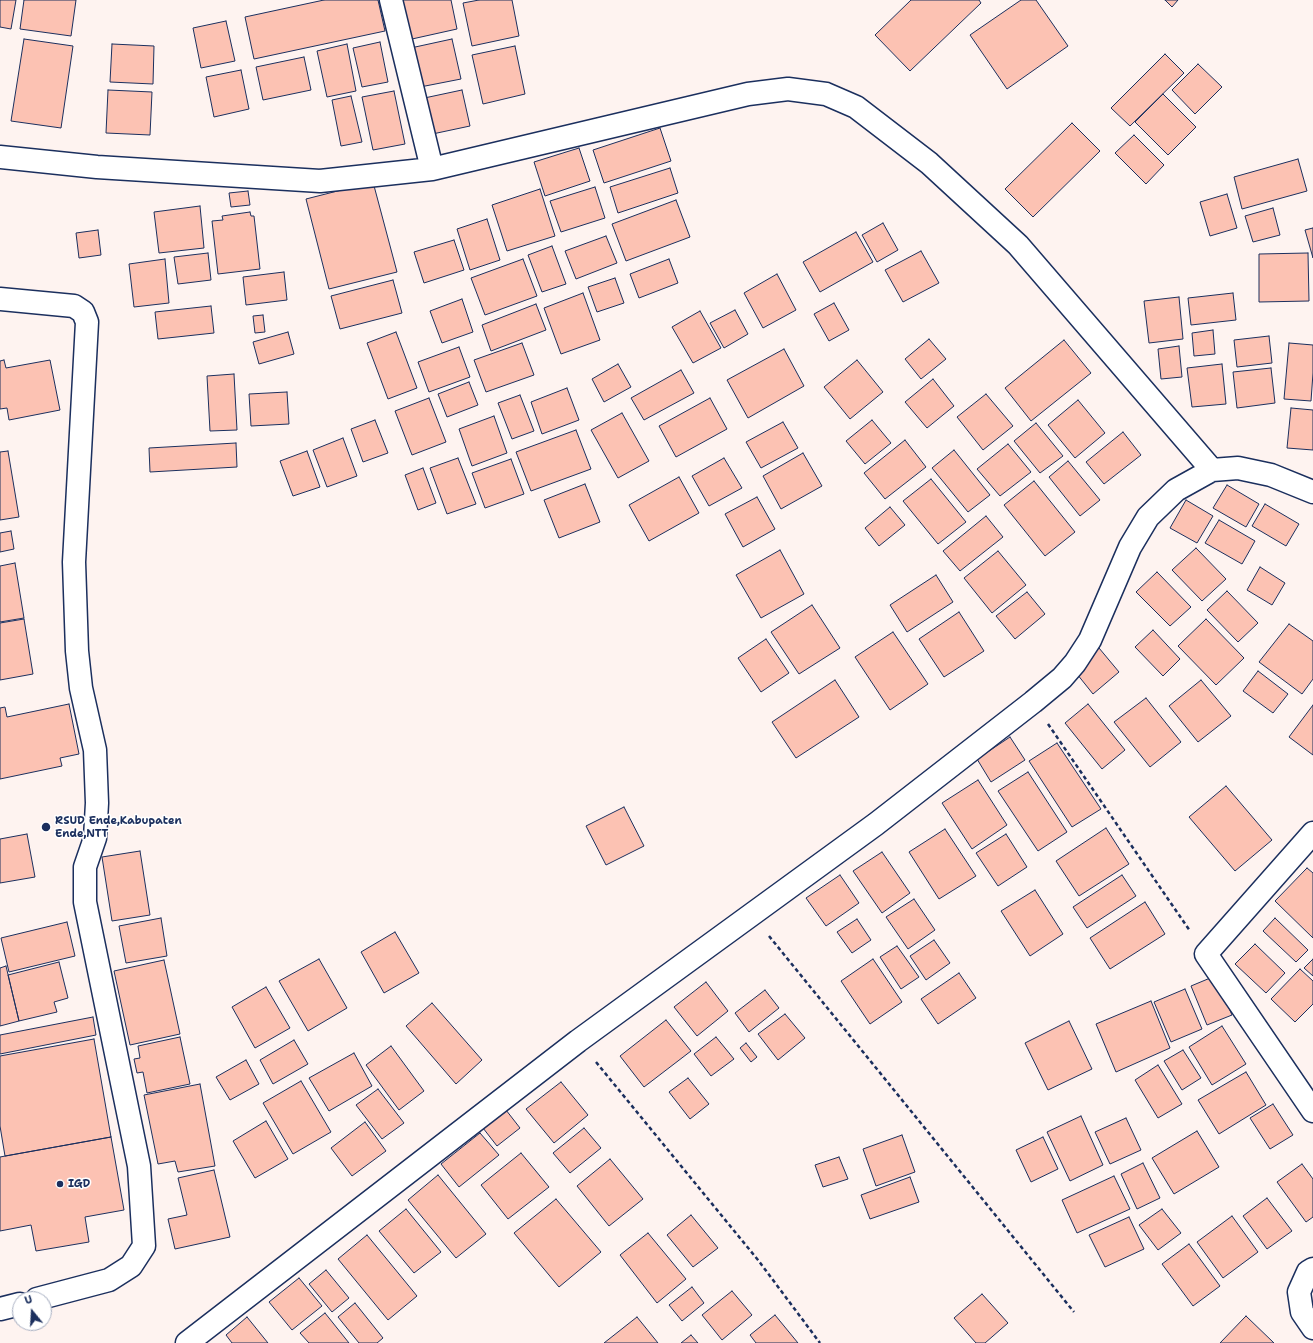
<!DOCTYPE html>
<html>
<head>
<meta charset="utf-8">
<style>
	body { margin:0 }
	#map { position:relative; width:1313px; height:1343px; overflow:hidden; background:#fef3f0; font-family:"Shantell Sans",sans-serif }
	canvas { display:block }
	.north { position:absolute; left:12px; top:1291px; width:40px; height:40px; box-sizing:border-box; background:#fff; border:1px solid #a4acbf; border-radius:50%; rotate:342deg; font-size:11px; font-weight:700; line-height:16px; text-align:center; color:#1b2f5e }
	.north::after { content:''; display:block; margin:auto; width:14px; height:18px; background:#1b2f5e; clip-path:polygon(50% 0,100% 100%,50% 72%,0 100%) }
</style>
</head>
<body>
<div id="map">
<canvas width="1313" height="1343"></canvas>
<div class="north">U</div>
</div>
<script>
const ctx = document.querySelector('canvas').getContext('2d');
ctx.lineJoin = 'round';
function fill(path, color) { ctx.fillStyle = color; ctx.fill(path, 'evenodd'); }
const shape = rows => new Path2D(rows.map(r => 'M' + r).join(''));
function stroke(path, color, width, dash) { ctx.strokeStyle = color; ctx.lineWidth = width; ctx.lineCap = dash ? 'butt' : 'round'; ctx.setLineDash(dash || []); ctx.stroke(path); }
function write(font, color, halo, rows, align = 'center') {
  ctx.font = font + ' "Shantell Sans",sans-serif'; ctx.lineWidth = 3; ctx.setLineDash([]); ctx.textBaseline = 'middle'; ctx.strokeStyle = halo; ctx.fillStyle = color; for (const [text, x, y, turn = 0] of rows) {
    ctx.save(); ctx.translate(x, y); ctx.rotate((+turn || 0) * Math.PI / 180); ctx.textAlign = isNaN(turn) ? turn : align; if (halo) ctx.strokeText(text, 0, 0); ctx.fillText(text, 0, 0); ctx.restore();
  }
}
const building = shape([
	[0,0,16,0,11,29,0,27,0,0],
	[24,0,76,0,71,36,20,29,24,0],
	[324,0,378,0,385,31,254,59,245,17,324,0],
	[394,0,451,0,457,29,403,41,394,0],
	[479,0,512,0,519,36,472,46,463,3,479,0],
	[911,0,979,0,981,3,910,71,875,35,911,0],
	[1021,0,1036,0,1068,46,1007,89,970,35,1021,0],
	[1165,0,1178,0,1172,7,1165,0],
	[226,21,235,61,201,68,193,28,226,21],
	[24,39,73,46,61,128,11,121,24,39],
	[452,39,461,79,415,88,406,49,452,39],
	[380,42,388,82,362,87,353,48,380,42],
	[112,44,154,46,153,84,110,82,112,44],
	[347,44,356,91,327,97,317,51,347,44],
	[515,46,525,94,483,104,472,55,515,46],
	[1165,54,1184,73,1130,126,1111,108,1165,54],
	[304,57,311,90,263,100,256,67,304,57],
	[1198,64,1222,87,1195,114,1172,90,1198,64],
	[241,70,249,109,214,117,206,77,241,70],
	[108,90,152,92,150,135,106,133,108,90],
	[462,90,470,126,423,136,415,100,462,90],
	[394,91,405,144,373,150,362,97,394,91],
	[1163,94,1196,127,1168,155,1135,122,1163,94],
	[351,96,362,142,341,146,332,100,351,96],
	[1072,123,1100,151,1033,217,1005,189,1072,123],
	[660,128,671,161,604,183,593,150,660,128],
	[1134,135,1164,165,1146,184,1115,153,1134,135],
	[579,148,590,181,545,196,534,162,579,148],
	[1298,159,1307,191,1242,209,1234,177,1298,159],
	[670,168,678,193,618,213,610,187,670,168],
	[373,182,397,272,329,289,306,199,373,182],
	[595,187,605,218,561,232,550,201,595,187],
	[540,189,555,236,507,251,492,205,540,189],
	[248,191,250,205,231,207,229,193,248,191],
	[1227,194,1237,228,1210,236,1200,202,1227,194],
	[676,200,690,237,626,261,612,224,676,200],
	[200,206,204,248,159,253,154,212,200,206],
	[1273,208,1280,235,1253,242,1245,216,1273,208],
	[250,212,251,216,254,216,260,269,218,274,212,221,223,220,222,216,250,212],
	[487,219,500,260,470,270,457,229,487,219],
	[883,223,898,250,877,262,862,235,883,223],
	[1313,228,1313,258,1305,230,1313,228],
	[98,230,101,255,79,258,76,233,98,230],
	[856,232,873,262,820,292,803,262,856,232],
	[606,236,617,263,576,279,565,251,606,236],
	[454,240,464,270,424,283,414,252,454,240],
	[552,246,566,284,542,292,528,255,552,246],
	[921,251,939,283,903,302,885,270,921,251],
	[208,253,211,280,178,284,174,257,208,253],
	[1308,253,1309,301,1259,302,1259,254,1308,253],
	[165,259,169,303,134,307,129,264,165,259],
	[523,259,537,296,485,315,471,278,523,259],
	[669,259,678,283,639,298,630,274,669,259],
	[284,272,287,300,246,305,243,277,284,272],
	[777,274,796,310,763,328,744,293,777,274],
	[615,278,624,303,597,312,588,287,615,278],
	[393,280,402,313,340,329,331,296,393,280],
	[583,293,600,340,561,354,544,308,583,293],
	[1233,293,1236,320,1191,325,1188,298,1233,293],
	[1179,297,1183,339,1149,343,1144,301,1179,297],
	[462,299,473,332,442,343,430,311,462,299],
	[834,303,849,330,829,341,814,314,834,303],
	[536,304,546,330,491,351,482,325,536,304],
	[211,306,214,333,158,339,155,312,211,306],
	[735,310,748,334,724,348,710,323,735,310],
	[700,311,721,348,693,363,672,327,700,311],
	[263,315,265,332,255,333,253,316,263,315],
	[1213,330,1215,354,1194,356,1192,333,1213,330],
	[288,332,294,354,259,364,253,342,288,332],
	[396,332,417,388,388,399,367,343,396,332],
	[1269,336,1272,363,1237,367,1234,340,1269,336],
	[929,339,946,359,921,379,905,359,929,339],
	[1064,340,1091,373,1031,421,1005,388,1064,340],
	[522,343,534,375,486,392,474,360,522,343],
	[1289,343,1313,345,1313,373,1311,401,1284,399,1289,343],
	[1179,346,1182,377,1161,379,1158,349,1179,346],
	[459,347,470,377,429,392,418,362,459,347],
	[784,349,804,386,748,418,727,380,784,349],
	[4,360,6,368,50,360,60,410,9,420,7,408,0,409,0,361,4,360],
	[857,360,883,392,850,419,824,387,857,360],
	[618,364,631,387,604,402,592,379,618,364],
	[1222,364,1226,404,1192,407,1187,368,1222,364],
	[1271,368,1275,403,1237,408,1233,372,1271,368],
	[681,370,694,393,644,420,631,398,681,370],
	[234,374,237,430,210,431,207,376,234,374],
	[933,379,954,406,927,428,905,402,933,379],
	[469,382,478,405,447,417,438,394,469,382],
	[567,388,579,420,542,434,531,402,567,388],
	[287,392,289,424,251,426,249,394,287,392],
	[986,394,1013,426,983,450,957,417,986,394],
	[520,395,534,431,512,439,498,403,520,395],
	[429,398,446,442,412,455,395,411,429,398],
	[710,398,727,429,676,457,659,426,710,398],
	[1078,400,1105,433,1075,458,1048,425,1078,400],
	[1291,408,1313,410,1313,450,1287,448,1291,408],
	[622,413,649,461,618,478,591,430,622,413],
	[494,416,507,453,472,466,459,429,494,416],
	[375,420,388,453,363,462,351,429,375,420],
	[872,420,891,443,865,464,846,441,872,420],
	[783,422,798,448,761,468,746,442,783,422],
	[1036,423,1063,456,1040,473,1014,441,1036,423],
	[576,430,591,469,531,491,516,452,576,430],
	[1123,432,1141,455,1104,484,1086,462,1123,432],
	[343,438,357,476,327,487,313,450,343,438],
	[905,440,926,467,885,499,864,473,905,440],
	[236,443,237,467,150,472,149,448,236,443],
	[1008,444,1031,472,1000,496,977,469,1008,444],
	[954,450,990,495,968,512,932,468,954,450],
	[8,451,19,517,0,520,0,452,8,451],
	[307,451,320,487,293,496,280,461,307,451],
	[803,453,822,486,781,509,763,476,803,453],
	[458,458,476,504,447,514,430,468,458,458],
	[724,458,742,488,709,506,692,476,724,458],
	[511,459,524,494,485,508,472,473,511,459],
	[1068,461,1100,500,1080,516,1049,477,1068,461],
	[423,468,436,503,418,510,405,475,423,468],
	[679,477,699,513,649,541,629,505,679,477],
	[931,479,966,522,938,544,903,501,931,479],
	[1034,481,1075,532,1045,556,1004,505,1034,481],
	[585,484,600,522,559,538,544,500,585,484],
	[1227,485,1259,504,1246,527,1213,508,1227,485],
	[757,497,775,529,743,547,725,514,757,497],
	[1186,500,1213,516,1197,543,1170,528,1186,500],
	[1265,504,1299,524,1286,546,1252,526,1265,504],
	[890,507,905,525,879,546,865,528,890,507],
	[986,516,1003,537,960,571,943,551,986,516],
	[1219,520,1255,541,1242,564,1205,543,1219,520],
	[11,531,14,549,0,552,0,533,11,531],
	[1196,548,1226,579,1202,601,1172,570,1196,548],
	[780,550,804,594,761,618,736,575,780,550],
	[998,551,1026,585,992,613,964,578,998,551],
	[15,563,24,618,0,622,0,566,15,563],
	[1260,567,1285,583,1272,605,1247,590,1260,567],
	[1157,572,1191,607,1170,626,1136,592,1157,572],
	[936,575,953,602,907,632,890,605,936,575],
	[1227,591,1258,623,1238,642,1207,610,1227,591],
	[1027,592,1045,614,1015,639,996,616,1027,592],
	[812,605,840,648,799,674,771,632,812,605],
	[959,612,984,651,944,677,919,639,959,612],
	[24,619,33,674,0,680,0,623,24,619],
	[1206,619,1244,658,1216,685,1178,646,1206,619],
	[1289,624,1313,641,1313,679,1302,694,1259,662,1289,624],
	[1153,630,1180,659,1163,676,1135,647,1153,630],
	[893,632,928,684,890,710,855,657,893,632],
	[766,639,789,673,761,692,738,658,766,639],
	[1099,648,1119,672,1093,694,1073,669,1099,648],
	[1258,671,1288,694,1273,713,1243,691,1258,671],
	[835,680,859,717,796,758,772,722,835,680],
	[1201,680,1231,716,1198,742,1169,706,1201,680],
	[1146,698,1181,742,1150,767,1114,722,1146,698],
	[69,704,79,754,60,758,62,766,0,779,0,708,5,707,7,717,69,704],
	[1088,704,1125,750,1102,769,1065,723,1088,704],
	[1313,705,1313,755,1289,737,1313,705],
	[1010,737,1025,760,991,782,977,759,1010,737],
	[1057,743,1101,809,1072,827,1029,761,1057,743],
	[1028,772,1067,832,1038,851,998,791,1028,772],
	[978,780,1007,825,972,849,942,803,978,780],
	[1226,786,1272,840,1235,871,1189,817,1226,786],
	[624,807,644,846,606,865,586,826,624,807],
	[1106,828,1129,864,1079,896,1056,861,1106,828],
	[945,829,976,876,939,899,909,852,945,829],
	[27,834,35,877,0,883,0,839,27,834],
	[1006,834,1027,867,998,886,976,853,1006,834],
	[140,851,150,915,112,921,102,857,140,851],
	[882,852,910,893,882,913,853,871,882,852],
	[1307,868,1313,873,1313,938,1275,901,1307,868],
	[840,875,859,903,826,926,806,898,840,875],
	[1122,875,1136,896,1087,928,1073,907,1122,875],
	[1035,890,1063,934,1030,956,1001,911,1035,890],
	[914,899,935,930,908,949,886,917,914,899],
	[1145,902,1165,934,1110,969,1090,938,1145,902],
	[161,918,167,956,126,963,119,926,161,918],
	[1275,918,1308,950,1296,962,1263,931,1275,918],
	[857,919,871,940,852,953,837,932,857,919],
	[67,922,75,956,9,972,1,938,67,922],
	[395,932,419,973,384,993,361,952,395,932],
	[934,940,950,963,926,980,910,956,934,940],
	[1255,944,1285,973,1266,993,1235,964,1255,944],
	[897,946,919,977,901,989,880,957,897,946],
	[319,959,347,1008,308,1031,279,981,319,959],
	[873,959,902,1002,870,1024,841,981,873,959],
	[1313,959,1313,976,1304,968,1313,959],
	[164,960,180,1034,130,1045,114,971,164,960],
	[59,962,68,998,54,1002,57,1012,19,1021,8,975,59,962],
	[6,966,19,1021,0,1026,0,968,6,966],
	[1300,969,1313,981,1313,1004,1295,1022,1271,999,1300,969],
	[959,973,976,998,938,1024,921,999,959,973],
	[1215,976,1232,1015,1207,1025,1191,986,1215,976],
	[706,982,728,1011,697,1036,674,1007,706,982],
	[266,987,290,1028,255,1048,232,1007,266,987],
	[1185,989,1202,1029,1171,1042,1154,1002,1185,989],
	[765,990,779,1008,749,1032,735,1013,765,990],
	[1151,1001,1170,1048,1116,1072,1096,1024,1151,1001],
	[432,1003,482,1060,456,1084,406,1026,432,1003],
	[785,1014,805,1038,778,1060,758,1034,785,1014],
	[93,1017,96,1035,0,1054,0,1035,93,1017],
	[666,1020,691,1051,644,1087,620,1056,666,1020],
	[1069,1021,1092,1069,1048,1090,1025,1043,1069,1021],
	[1222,1026,1246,1064,1212,1085,1189,1047,1222,1026],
	[180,1037,190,1084,147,1093,143,1072,137,1073,134,1059,140,1058,138,1046,180,1037],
	[716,1037,734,1059,711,1076,694,1054,716,1037],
	[94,1039,111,1137,5,1156,0,1126,0,1056,94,1039],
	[294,1040,308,1064,273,1084,260,1060,294,1040],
	[746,1043,757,1057,751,1062,740,1048,746,1043],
	[391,1046,424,1091,399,1110,366,1065,391,1046],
	[1183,1050,1201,1078,1182,1090,1164,1061,1183,1050],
	[354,1053,372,1086,329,1111,309,1078,354,1053],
	[246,1060,259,1084,230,1100,216,1077,246,1060],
	[1158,1065,1182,1104,1158,1118,1135,1080,1158,1065],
	[1246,1072,1266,1105,1219,1134,1198,1100,1246,1072],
	[688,1078,709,1104,690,1119,669,1092,688,1078],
	[301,1081,331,1132,293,1154,263,1103,301,1081],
	[561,1082,588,1115,554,1143,526,1109,561,1082],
	[200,1084,215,1166,178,1172,175,1161,158,1164,144,1095,200,1084],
	[378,1089,404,1123,382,1139,356,1105,378,1089],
	[1273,1104,1293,1135,1270,1149,1250,1118,1273,1104],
	[506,1110,520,1128,497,1146,483,1128,506,1110],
	[1081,1116,1103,1165,1070,1181,1047,1132,1081,1116],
	[1126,1118,1141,1150,1110,1164,1095,1132,1126,1118],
	[266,1121,288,1159,255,1178,233,1141,266,1121],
	[365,1122,386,1151,352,1176,331,1148,365,1122],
	[584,1128,601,1148,570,1173,553,1153,584,1128],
	[1197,1131,1219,1167,1174,1194,1152,1158,1197,1131],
	[480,1133,499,1155,459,1187,441,1164,480,1133],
	[902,1135,915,1172,876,1186,863,1149,902,1135],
	[111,1137,124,1210,85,1217,89,1242,36,1251,31,1225,0,1231,0,1157,111,1137],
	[1043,1137,1058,1169,1031,1182,1016,1150,1043,1137],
	[521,1153,549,1187,508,1219,481,1185,521,1153],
	[839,1157,848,1179,823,1187,815,1165,839,1157],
	[610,1159,643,1199,609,1226,577,1186,610,1159],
	[1143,1163,1160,1198,1137,1209,1121,1174,1143,1163],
	[1302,1164,1313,1179,1313,1217,1306,1222,1277,1182,1302,1164],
	[214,1170,230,1237,175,1249,168,1219,187,1215,178,1178,214,1170],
	[438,1175,486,1234,456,1258,408,1200,438,1175],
	[1114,1176,1130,1209,1077,1233,1062,1200,1114,1176],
	[910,1177,919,1202,870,1219,861,1195,910,1177],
	[1267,1198,1292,1231,1267,1249,1243,1216,1267,1198],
	[556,1199,601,1252,559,1287,514,1233,556,1199],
	[406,1209,441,1252,414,1273,379,1231,406,1209],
	[1162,1209,1181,1233,1158,1250,1139,1225,1162,1209],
	[691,1215,718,1248,693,1267,667,1235,691,1215],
	[1232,1216,1258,1252,1223,1278,1197,1242,1232,1216],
	[1129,1217,1144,1249,1105,1267,1089,1235,1129,1217],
	[648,1233,686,1279,657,1303,620,1255,648,1233],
	[367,1235,417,1296,388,1320,338,1259,367,1235],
	[1189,1244,1220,1286,1193,1306,1162,1264,1189,1244],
	[326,1270,349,1298,332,1312,309,1284,326,1270],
	[299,1278,322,1306,292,1330,269,1302,299,1278],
	[692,1287,704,1303,682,1321,669,1305,692,1287],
	[732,1291,752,1315,722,1340,702,1315,732,1291],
	[982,1294,1008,1323,985,1343,976,1343,954,1318,982,1294],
	[355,1303,383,1338,377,1343,359,1343,338,1317,355,1303],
	[325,1313,349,1343,309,1343,300,1333,325,1313],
	[775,1315,798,1343,756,1343,750,1335,775,1315],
	[1246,1316,1274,1343,1220,1343,1246,1316],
	[247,1317,268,1343,232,1343,226,1335,247,1317],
	[637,1317,658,1343,604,1343,637,1317],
	[691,1335,698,1343,681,1343,691,1335]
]);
const path = shape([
	[1048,724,1190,931],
	[769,936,1074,1312],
	[596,1062,758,1260,820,1343]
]);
const minor = shape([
	[391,0,432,169],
	[0,157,97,167,320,181,432,169,748,94,788,89,826,94,856,107,929,163,1018,245,1212,470],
	[0,299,74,306,83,312,87,322,74,562,77,651,81,688,95,750,97,803,95,838,85,867,85,902,139,1166,144,1246,131,1266,109,1280,37,1299],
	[1313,833,1206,954,1313,1111],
	[1313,1269,1308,1272,1299,1292,1302,1312,1313,1328],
	[0,1309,20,1304],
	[187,1343,578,1041,876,824,1033,702,1062,678,1075,663,1090,640,1130,547,1148,517,1176,490,1212,470,1238,468,1271,475,1313,492]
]);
const markers = [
	[46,827,5,"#1b2f5e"],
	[60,1184,4,"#1b2f5e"]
];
const poiNames = [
	["RSUD Ende,Kabupaten",55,821],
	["Ende,NTT",55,834],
	["IGD",68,1184]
];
fill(building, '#fcc2b3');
stroke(building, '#1b2f5e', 1);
stroke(minor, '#1b2f5e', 25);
stroke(path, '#1b2f5e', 2.5, [4, 3]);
stroke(minor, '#fff', 22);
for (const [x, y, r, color] of markers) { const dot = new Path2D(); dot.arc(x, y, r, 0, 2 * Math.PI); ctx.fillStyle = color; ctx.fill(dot); stroke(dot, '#fff', 1.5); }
write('bold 11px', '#1b2f5e', '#fff', poiNames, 'left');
</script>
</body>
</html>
